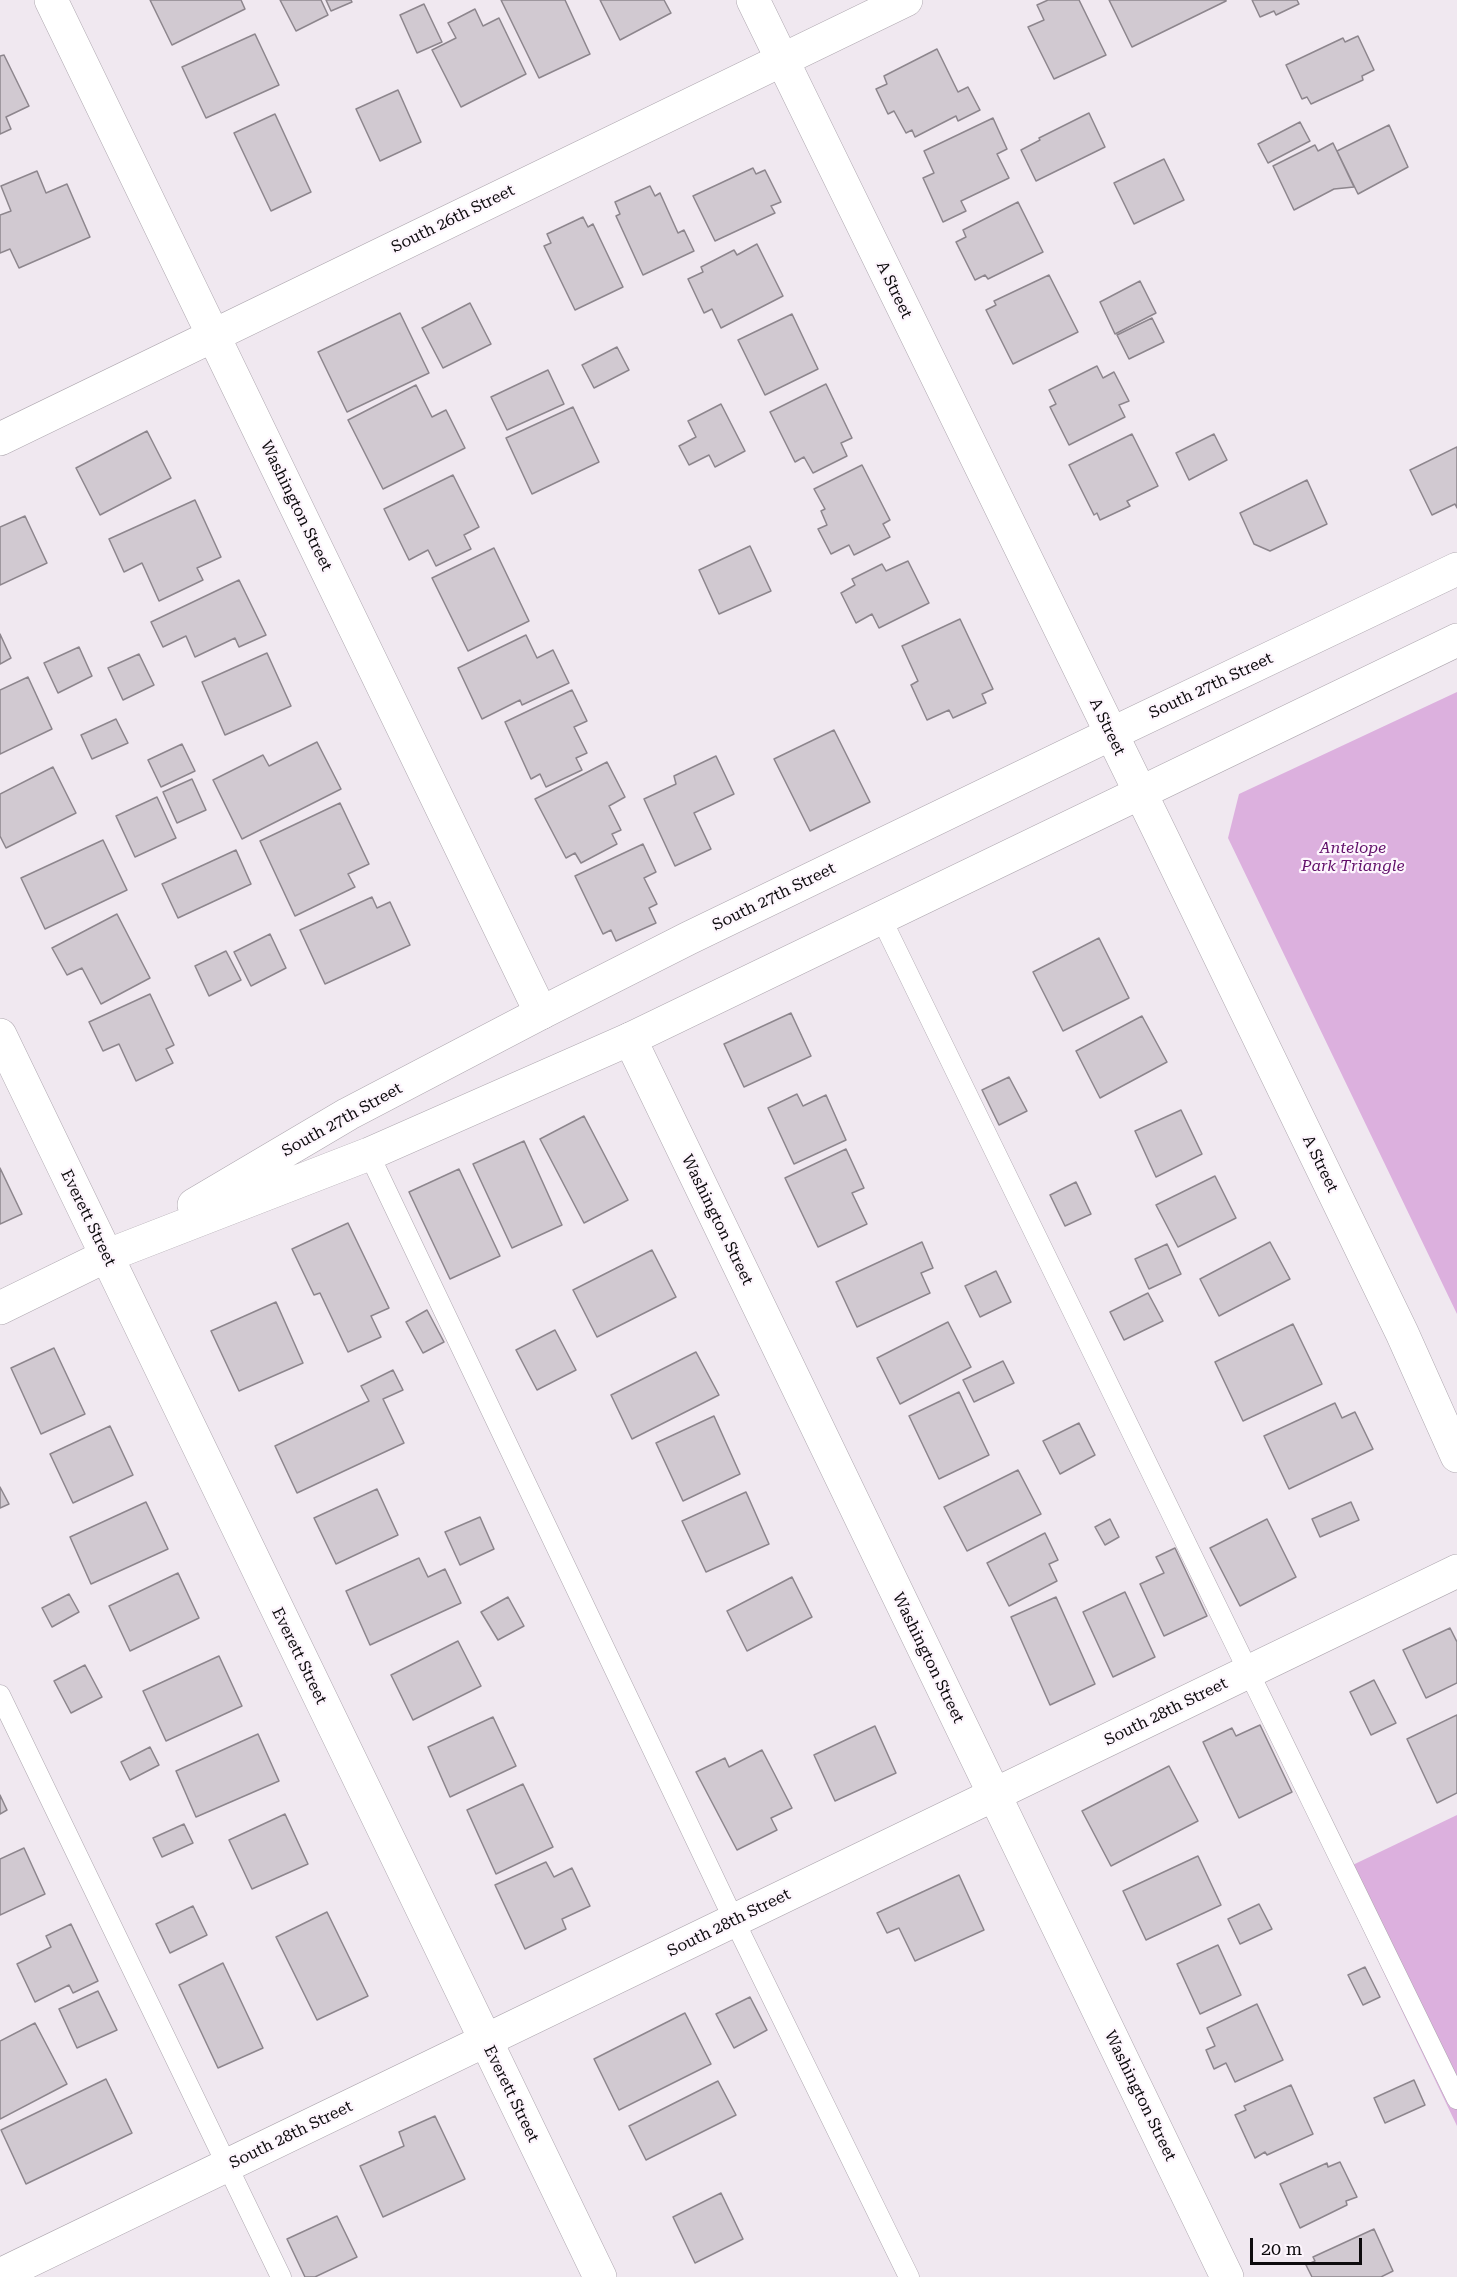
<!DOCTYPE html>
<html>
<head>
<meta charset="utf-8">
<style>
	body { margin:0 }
	#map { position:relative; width:1457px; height:2277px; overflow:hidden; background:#f0e8f0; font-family:"Roboto Serif",serif }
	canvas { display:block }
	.scale { position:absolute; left:1250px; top:2238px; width:112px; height:27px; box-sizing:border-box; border:3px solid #0d0b0d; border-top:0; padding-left:8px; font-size:18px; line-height:21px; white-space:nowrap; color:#0d0b0d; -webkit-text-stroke:4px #fdf5fd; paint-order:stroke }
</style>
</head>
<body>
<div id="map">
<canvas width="1457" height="2277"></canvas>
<div class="scale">20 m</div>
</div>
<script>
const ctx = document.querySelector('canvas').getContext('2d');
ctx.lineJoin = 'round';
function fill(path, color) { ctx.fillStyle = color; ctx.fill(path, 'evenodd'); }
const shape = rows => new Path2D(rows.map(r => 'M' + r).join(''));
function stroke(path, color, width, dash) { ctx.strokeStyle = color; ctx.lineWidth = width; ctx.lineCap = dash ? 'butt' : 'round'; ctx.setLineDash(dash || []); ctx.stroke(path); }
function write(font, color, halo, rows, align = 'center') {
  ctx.font = font + ' "Roboto Serif",serif'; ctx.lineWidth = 4.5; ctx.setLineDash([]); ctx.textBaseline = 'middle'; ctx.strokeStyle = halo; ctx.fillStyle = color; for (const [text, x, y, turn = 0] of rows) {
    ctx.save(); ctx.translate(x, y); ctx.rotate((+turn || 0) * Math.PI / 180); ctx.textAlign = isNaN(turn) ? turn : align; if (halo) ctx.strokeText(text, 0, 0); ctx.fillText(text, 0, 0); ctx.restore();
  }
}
const green = shape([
	[1457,692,1457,1314,1228,838,1239,794],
	[1457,1815,1457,2126,1336,1873]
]);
const building = shape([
	[150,0,241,0,245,9,172,45,150,0],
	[280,0,321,0,328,15,296,31,280,0],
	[326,0,351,0,352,2,331,11,326,0],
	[501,0,565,0,590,54,539,78,501,0],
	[600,0,664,0,671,13,620,40,600,0],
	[1048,0,1079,0,1106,55,1054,79,1028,27,1044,20,1037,5,1048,0],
	[1109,0,1226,0,1226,1,1132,47,1109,0],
	[1252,0,1297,0,1299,4,1276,15,1274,11,1260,17,1252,0],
	[424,4,442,42,417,53,400,15,424,4],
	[475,9,483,26,499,18,526,74,461,107,432,50,456,38,448,23,475,9],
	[255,34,279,85,206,118,182,67,255,34],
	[1358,36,1374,70,1362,76,1363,80,1311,104,1307,97,1302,99,1286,65,1343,38,1345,42,1358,36],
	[937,49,958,92,968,87,980,110,958,121,956,116,915,137,912,130,906,133,894,111,888,114,876,89,887,84,884,76,937,49],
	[4,55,29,106,6,117,11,129,0,134,0,56,4,55],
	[398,90,421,142,380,161,356,109,398,90],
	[1089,113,1105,147,1036,181,1021,150,1040,140,1039,138,1089,113],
	[275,114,311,192,271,211,234,133,275,114],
	[993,118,1007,149,997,154,1009,178,961,201,966,211,943,222,923,178,934,173,924,151,993,118],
	[1300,122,1310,141,1268,163,1258,144,1300,122],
	[1389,125,1408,167,1358,194,1337,151,1389,125],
	[1333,143,1354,187,1334,189,1294,210,1273,166,1315,145,1318,151,1333,143],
	[1164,159,1184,200,1134,224,1114,183,1164,159],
	[753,168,756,174,765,170,781,202,771,206,775,213,715,241,693,196,753,168],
	[37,171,46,193,67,184,90,237,19,268,10,249,0,253,0,215,11,211,1,186,37,171],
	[650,186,655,196,660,193,678,233,684,230,694,251,643,275,616,216,620,214,615,202,650,186],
	[1018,202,1043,252,988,279,985,275,975,280,956,242,966,237,963,230,1018,202],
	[583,217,588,227,593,224,623,287,575,310,544,246,551,243,547,234,583,217],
	[757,244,783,296,721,328,712,309,704,313,688,279,703,272,701,267,734,250,737,255,757,244],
	[1049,275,1078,332,1013,364,986,310,996,305,994,301,1049,275],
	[1140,281,1156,313,1115,334,1100,302,1140,281],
	[470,303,491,344,443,368,422,328,470,303],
	[400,313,429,373,347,412,318,352,400,313],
	[792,314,818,369,765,395,738,340,792,314],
	[1152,318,1164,342,1129,359,1117,335,1152,318],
	[617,347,629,370,594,388,582,365,617,347],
	[1097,366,1103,378,1114,372,1129,401,1119,405,1125,417,1069,445,1050,407,1056,404,1049,390,1097,366],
	[548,370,564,404,507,430,491,397,548,370],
	[826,384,852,438,841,443,847,456,813,473,804,457,795,462,770,412,826,384],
	[416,385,432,417,446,410,465,448,383,489,348,420,416,385],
	[721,404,745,451,715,467,709,455,689,465,679,446,696,437,688,421,721,404],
	[573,407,599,462,532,494,506,438,573,407],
	[147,431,171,478,100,515,76,468,147,431],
	[1132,434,1158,486,1127,501,1130,506,1100,520,1097,513,1094,515,1069,465,1132,434],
	[1214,434,1227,460,1189,480,1176,453,1214,434],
	[1457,447,1457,508,1455,504,1432,515,1410,470,1457,447],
	[862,465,890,520,883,524,890,537,854,555,849,545,831,554,818,529,827,525,821,511,825,509,814,489,862,465],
	[453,475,479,527,464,535,471,549,436,566,428,550,409,560,384,509,453,475],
	[1307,480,1327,524,1270,551,1254,544,1240,513,1307,480],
	[195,500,221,557,197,568,203,580,159,601,142,563,124,572,109,539,195,500],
	[25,516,47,563,0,585,0,527,25,516],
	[750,546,771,591,719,614,699,570,750,546],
	[494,548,529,621,468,651,432,578,494,548],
	[908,561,929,603,879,628,872,614,856,623,841,593,855,585,852,579,882,564,886,571,908,561],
	[239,580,266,635,239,647,235,638,195,657,186,636,163,647,151,622,239,580],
	[960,619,993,689,982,694,986,703,953,718,949,710,927,720,911,685,918,681,902,646,960,619],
	[0,634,11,658,0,664,0,634],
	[526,635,537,658,553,650,569,683,522,705,520,700,482,719,458,668,526,635],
	[79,647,92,676,58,693,44,663,79,647],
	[267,653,291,706,225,735,202,682,267,653],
	[139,654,154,685,123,700,108,668,139,654],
	[28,677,52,729,0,754,0,690,28,677],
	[572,690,587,721,574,727,587,753,576,758,582,770,546,787,540,774,531,779,505,722,572,690],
	[116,719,128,743,92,759,81,735,116,719],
	[834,730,870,802,810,831,774,759,834,730],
	[317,742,341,789,242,839,213,780,263,755,269,766,317,742],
	[182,744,195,771,161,787,148,760,182,744],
	[716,756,734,794,694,813,711,849,675,866,644,799,676,784,674,776,716,756],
	[607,762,625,797,609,806,621,830,612,834,617,844,581,863,575,853,566,858,535,799,607,762],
	[53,767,76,813,6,848,0,836,0,794,53,767],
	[192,779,206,810,177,823,163,792,192,779],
	[157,797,176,838,135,857,116,816,157,797],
	[340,803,369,864,348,874,355,887,295,916,260,841,340,803],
	[103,840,127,890,45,929,21,878,103,840],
	[643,844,656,872,644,878,657,904,649,908,656,923,616,941,611,930,603,934,575,876,643,844],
	[236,850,251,884,178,918,162,884,236,850],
	[372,897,377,908,390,902,410,945,325,984,300,930,372,897],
	[117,914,150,978,101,1004,82,968,67,975,52,948,117,914],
	[270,934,286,968,251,986,234,952,270,934],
	[1099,938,1129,998,1063,1031,1033,972,1099,938],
	[226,951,241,980,209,996,195,966,226,951],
	[150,994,174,1045,166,1049,173,1063,136,1081,119,1044,103,1051,89,1022,150,994],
	[791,1013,811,1056,744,1087,724,1044,791,1013],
	[1142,1016,1167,1062,1100,1098,1076,1051,1142,1016],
	[1009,1077,1027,1111,999,1125,982,1090,1009,1077],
	[797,1094,803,1106,826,1095,846,1140,794,1164,768,1108,797,1094],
	[1181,1110,1202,1154,1156,1177,1135,1131,1181,1110],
	[584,1116,628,1200,584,1223,540,1139,584,1116],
	[524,1141,562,1225,512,1248,473,1164,524,1141],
	[846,1149,864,1188,852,1193,867,1224,818,1247,785,1178,846,1149],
	[0,1168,22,1214,0,1224,0,1168],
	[459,1169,500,1256,450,1279,409,1192,459,1169],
	[1215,1176,1236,1218,1178,1247,1156,1205,1215,1176],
	[1076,1182,1091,1214,1065,1226,1050,1195,1076,1182],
	[348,1223,389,1308,371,1316,381,1337,348,1352,320,1293,314,1295,292,1249,348,1223],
	[922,1242,933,1268,921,1273,930,1293,857,1327,836,1282,922,1242],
	[1270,1242,1290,1279,1219,1316,1200,1279,1270,1242],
	[1167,1244,1181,1274,1149,1289,1135,1259,1167,1244],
	[652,1250,676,1297,597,1337,573,1290,652,1250],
	[996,1271,1011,1302,980,1317,965,1286,996,1271],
	[1148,1293,1163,1321,1124,1340,1110,1312,1148,1293],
	[276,1302,303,1363,239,1391,211,1331,276,1302],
	[427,1310,444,1342,423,1353,406,1322,427,1310],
	[948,1322,971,1367,900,1404,877,1358,948,1322],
	[1293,1324,1322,1384,1243,1421,1215,1362,1293,1324],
	[555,1330,576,1370,537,1390,516,1350,555,1330],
	[54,1348,85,1414,41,1434,11,1368,54,1348],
	[696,1352,719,1395,632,1439,611,1395,696,1352],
	[1003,1361,1014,1383,974,1402,963,1380,1003,1361],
	[393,1370,403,1390,383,1399,404,1443,297,1493,275,1446,369,1401,361,1386,393,1370],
	[959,1392,989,1455,939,1479,909,1416,959,1392],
	[1335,1403,1342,1418,1355,1412,1373,1449,1289,1489,1264,1436,1335,1403],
	[714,1416,740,1474,683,1501,656,1443,714,1416],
	[1079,1423,1095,1455,1060,1474,1043,1441,1079,1423],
	[110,1426,133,1475,73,1503,50,1454,110,1426],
	[1018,1470,1041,1514,967,1551,944,1507,1018,1470],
	[0,1487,9,1504,0,1508,0,1487],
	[377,1489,398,1535,336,1564,314,1518,377,1489],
	[746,1492,769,1544,706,1572,682,1521,746,1492],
	[146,1502,168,1549,91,1584,70,1537,146,1502],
	[1351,1502,1359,1520,1320,1537,1312,1519,1351,1502],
	[480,1517,494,1549,460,1565,445,1532,480,1517],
	[1110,1519,1119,1537,1105,1545,1095,1527,1110,1519],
	[1267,1519,1296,1577,1240,1606,1210,1548,1267,1519],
	[1045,1533,1058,1560,1049,1564,1057,1581,1009,1606,987,1563,1045,1533],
	[1175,1548,1207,1616,1164,1636,1140,1584,1164,1573,1156,1557,1175,1548],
	[419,1558,428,1577,445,1569,461,1603,370,1645,346,1591,419,1558],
	[178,1573,199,1618,130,1651,109,1606,178,1573],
	[792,1577,812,1617,747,1651,727,1611,792,1577],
	[1125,1592,1155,1657,1113,1677,1083,1612,1125,1592],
	[69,1594,79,1612,52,1627,42,1608,69,1594],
	[508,1597,524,1626,498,1640,481,1612,508,1597],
	[1056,1597,1095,1684,1050,1705,1011,1617,1056,1597],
	[1450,1628,1457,1642,1457,1683,1426,1698,1403,1650,1450,1628],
	[458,1641,481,1686,413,1720,391,1675,458,1641],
	[219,1656,242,1706,166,1741,143,1691,219,1656],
	[85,1665,102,1697,71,1713,54,1681,85,1665],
	[1374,1680,1396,1723,1371,1735,1350,1692,1374,1680],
	[1457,1715,1457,1793,1437,1803,1407,1739,1457,1715],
	[493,1717,516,1766,450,1797,428,1747,493,1717],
	[1260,1725,1292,1792,1239,1818,1203,1742,1232,1728,1236,1736,1260,1725],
	[875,1726,896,1773,835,1801,814,1755,875,1726],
	[258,1734,279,1781,196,1817,176,1771,258,1734],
	[150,1747,159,1765,130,1780,121,1762,150,1747],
	[762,1750,792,1808,771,1818,777,1830,737,1850,696,1772,725,1758,729,1767,762,1750],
	[1169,1766,1198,1821,1111,1866,1082,1811,1169,1766],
	[523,1784,553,1847,496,1874,467,1810,523,1784],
	[0,1795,7,1810,0,1814,0,1795],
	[285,1814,308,1864,252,1889,229,1840,285,1814],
	[184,1824,193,1843,162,1857,153,1838,184,1824],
	[24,1848,45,1894,0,1915,0,1859,24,1848],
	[1198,1856,1221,1905,1146,1940,1123,1891,1198,1856],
	[546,1862,554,1877,572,1868,590,1906,562,1919,566,1929,525,1949,495,1885,546,1862],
	[959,1875,984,1930,915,1961,899,1928,887,1933,877,1913,959,1875],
	[1259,1904,1272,1929,1240,1944,1228,1919,1259,1904],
	[193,1906,207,1935,170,1953,156,1924,193,1906],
	[327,1912,368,1996,317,2020,276,1937,327,1912],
	[71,1924,98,1981,73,1993,69,1985,35,2002,17,1964,51,1947,46,1936,71,1924],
	[1218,1945,1241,1995,1200,2014,1177,1964,1218,1945],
	[223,1963,263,2048,218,2068,179,1985,223,1963],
	[1365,1967,1380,1997,1363,2005,1348,1975,1365,1967],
	[98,1991,117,2030,77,2048,59,2009,98,1991],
	[750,1997,767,2030,734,2048,716,2014,750,1997],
	[1257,2004,1283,2060,1235,2082,1226,2063,1214,2069,1206,2050,1215,2046,1207,2028,1257,2004],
	[685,2013,711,2064,619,2110,594,2059,685,2013],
	[35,2023,67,2084,0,2119,0,2041,35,2023],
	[106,2079,132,2133,26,2184,1,2130,106,2079],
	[1414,2080,1425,2105,1385,2123,1374,2098,1414,2080],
	[718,2081,736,2115,646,2160,629,2126,718,2081],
	[1291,2085,1313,2134,1267,2155,1265,2152,1255,2158,1235,2115,1246,2110,1244,2106,1291,2085],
	[435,2116,465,2179,383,2217,360,2166,404,2146,399,2132,435,2116],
	[1340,2162,1357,2197,1346,2201,1347,2205,1300,2228,1280,2184,1327,2163,1328,2167,1340,2162],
	[721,2193,743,2239,695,2263,673,2217,721,2193],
	[337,2216,357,2257,315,2277,305,2277,287,2239,337,2216],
	[1374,2229,1393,2271,1381,2277,1312,2277,1306,2265,1315,2261,1313,2257,1374,2229]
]);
const service = shape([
	[881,918,1457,2099],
	[369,1154,734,1920,909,2277],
	[0,1695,281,2277]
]);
const minor = shape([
	[51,0,541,1013],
	[0,439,906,0],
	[0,1035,600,2277],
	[630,1039,1227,2277],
	[0,2275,1457,1571]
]);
const secondary = shape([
	[753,0,1160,833,1402,1333,1457,1456],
	[194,1205,348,1114,541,1013,689,938,1111,734,1457,569],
	[0,1308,106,1256,369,1154,630,1039,1457,640]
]);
const streetNames = [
	["South 26th Street",453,219,-26],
	["A Street",894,290,64],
	["Washington Street",296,506,64],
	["South 27th Street",1211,686,-25],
	["A Street",1107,727,64],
	["South 27th Street",774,897,-26],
	["South 27th Street",342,1120,-29],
	["A Street",1320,1164,64],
	["Everett Street",88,1218,64],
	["Washington Street",717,1220,64],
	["Everett Street",299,1656,64],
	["Washington Street",928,1658,64],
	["South 28th Street",1166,1712,-26],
	["South 28th Street",729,1923,-26],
	["Everett Street",511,2094,64],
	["Washington Street",1140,2096,64],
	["South 28th Street",291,2135,-26]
];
const parkNames = [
	["Antelope",1353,848],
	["Park Triangle",1353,866]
];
fill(green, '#dcb0de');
fill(building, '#d1c9d1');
stroke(building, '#8d868d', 1.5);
stroke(service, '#aea7af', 21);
stroke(minor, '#aea7af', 34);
stroke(secondary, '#aea7af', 34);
stroke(service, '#fff', 20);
stroke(minor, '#fff', 33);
stroke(secondary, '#fff', 33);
write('16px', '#0d0b0d', '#fdf5fd', streetNames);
write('italic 16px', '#62106a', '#fdf5fd', parkNames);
</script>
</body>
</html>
